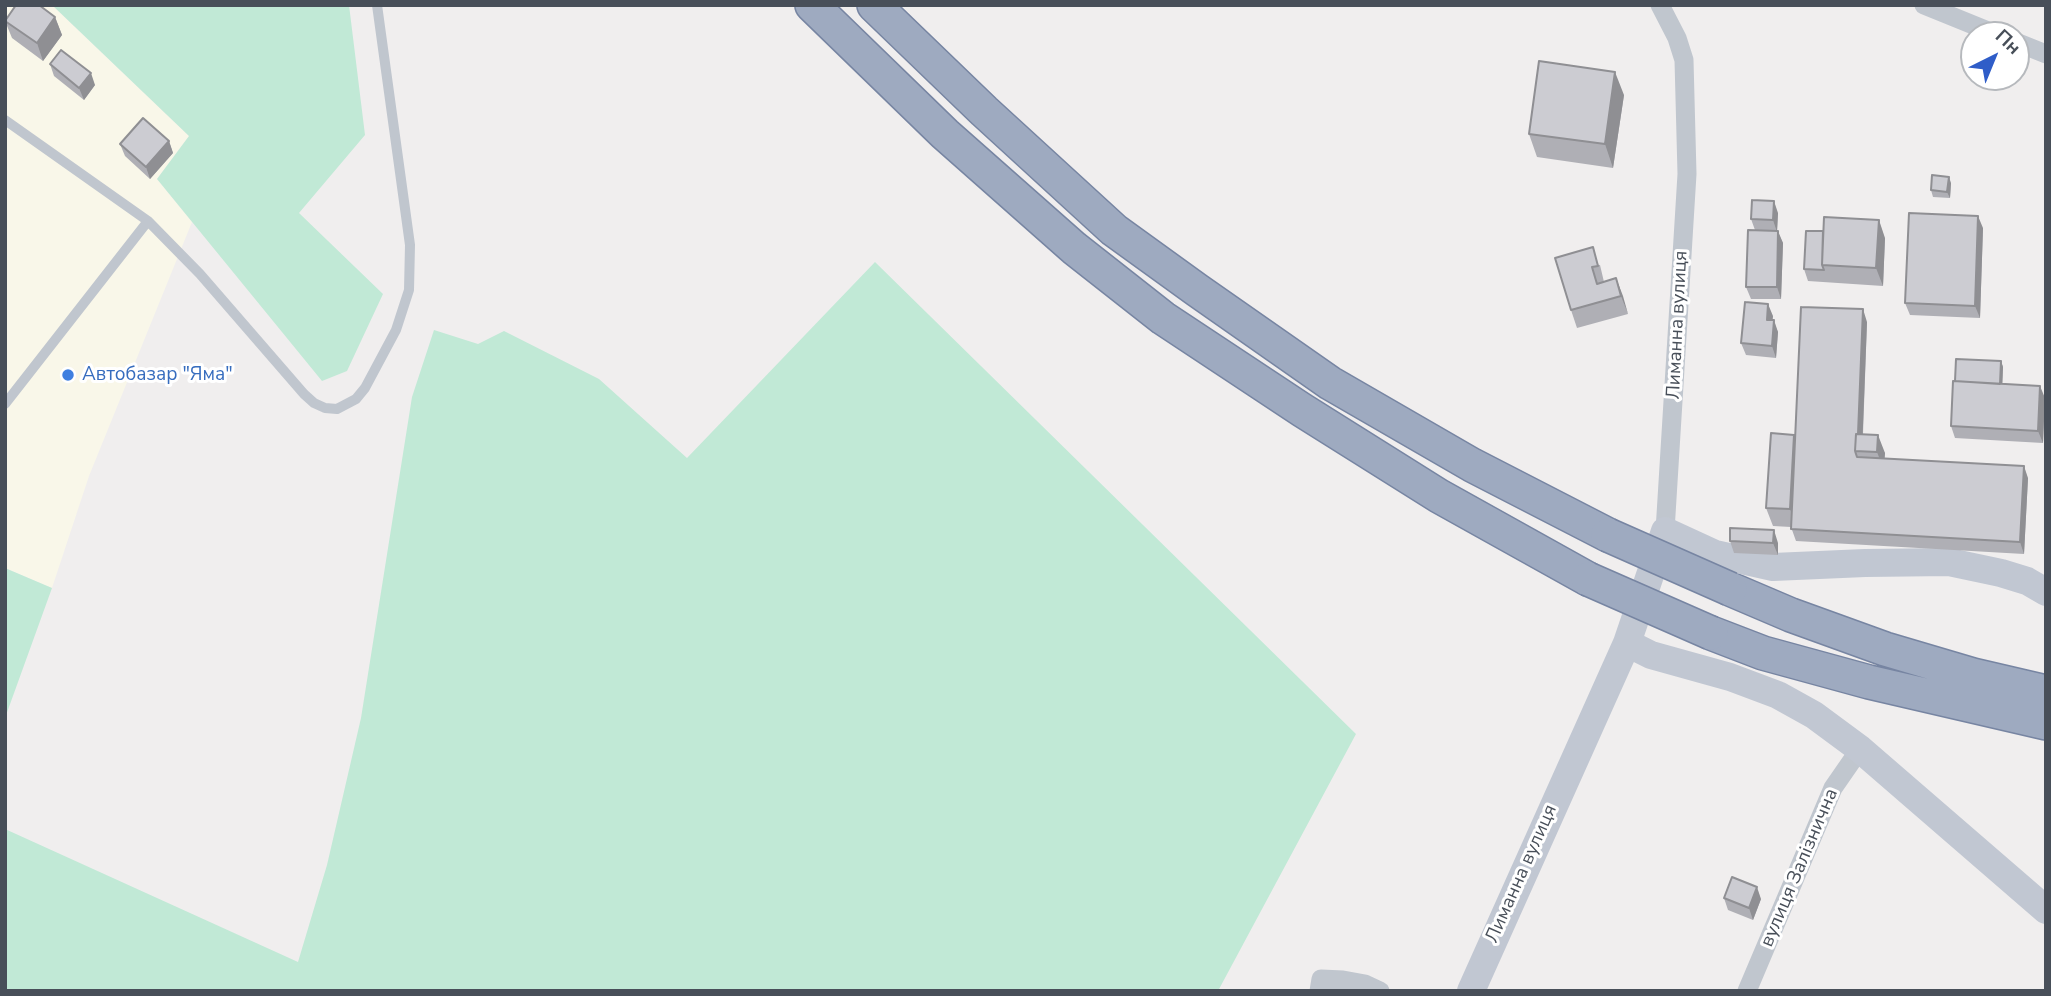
<!DOCTYPE html>
<html>
<head>
<meta charset="utf-8">
<style>
	body { margin:0 }
	#map { position:relative; width:2051px; height:996px; overflow:hidden; background:#f0eeee; font-family:"Nunito Sans",sans-serif }
	canvas { display:block }
	.frame { position:absolute; inset:0; border:7px solid #484f59; pointer-events:none }
	.north { position:absolute; left:1960px; top:21px; width:70px; height:70px; box-sizing:border-box; background:#fff; border:2px solid #b6b9bd; border-radius:50%; rotate:43deg; font-size:19px; font-weight:700; line-height:28px; text-align:center; color:#484f59 }
	.north::after { content:''; display:block; margin:auto; width:24px; height:32px; background:#2f5dc8; clip-path:polygon(50% 0,100% 100%,50% 72%,0 100%) }
</style>
</head>
<body>
<div id="map">
<canvas width="2051" height="996"></canvas>
<div class="frame"></div>
<div class="north">Пн</div>
</div>
<script>
const ctx = document.querySelector('canvas').getContext('2d');
ctx.lineJoin = 'round';
function fill(path, color) { ctx.fillStyle = color; ctx.fill(path, 'evenodd'); }
const shape = rows => new Path2D(rows.map(r => 'M' + r).join(''));
function stroke(path, color, width, dash) { ctx.strokeStyle = color; ctx.lineWidth = width; ctx.lineCap = dash ? 'butt' : 'round'; ctx.setLineDash(dash || []); ctx.stroke(path); }
function write(font, color, halo, rows, align = 'center') {
  ctx.font = font + ' "Nunito Sans",sans-serif'; ctx.lineWidth = 6; ctx.setLineDash([]); ctx.textBaseline = 'middle'; ctx.strokeStyle = halo; ctx.fillStyle = color; for (const [text, x, y, turn = 0] of rows) {
    ctx.save(); ctx.translate(x, y); ctx.rotate((+turn || 0) * Math.PI / 180); ctx.textAlign = isNaN(turn) ? turn : align; if (halo) ctx.strokeText(text, 0, 0); ctx.fillText(text, 0, 0); ctx.restore();
  }
}
const commercial = shape([
	[5,5,52,5,189,136,157,179,192,222,89,476,52,588,5,568]
]);
const green = shape([
	[52,5,349,5,365,135,299,213,383,294,347,371,322,381,157,179,189,136],
	[875,262,1356,734,1218,991,5,991,5,829,298,962,327,865,361,718,412,397,434,330,478,344,504,331,599,379,687,458],
	[5,568,52,588,5,718]
]);
const service = shape([
	[5,120,148,221,200,274,304,394,314,403,325,408,337,409,356,399,365,388,396,330,409,290,410,245,377,5],
	[5,404,148,221]
]);
const minor = shape([
	[1660,5,1677,38,1684,60,1687,174,1665,531],
	[1924,5,1998,35],
	[2016,42,2046,54],
	[1319,991,1321,979,1343,980,1365,984,1380,991],
	[1747,991,1833,788,1860,749]
]);
const secondary = shape([
	[1627,643,1651,655,1730,677,1778,695,1814,715,1860,749,2046,910],
	[1471,991,1627,643,1665,531,1715,554,1773,567,1865,563,1949,562,2001,573,2027,581,2046,592]
]);
const trunk = shape([
	[812,5,945,134,1074,248,1163,318,1302,410,1439,496,1588,579],
	[874,5,984,111,1114,230,1197,290,1330,383,1472,465,1608,535],
	[1730,589,1791,615,1885,649,1973,675,2046,692],
	[1711,633,1763,653,1869,682,2046,723]
]);
const trunkBridge = shape([
	[1608,535,1730,589],
	[1588,579,1711,633]
]);
const wall = shape([
	[55,17,62,35,43,61,12,38,5,21],
	[50,64,95,85,84,100,54,76],
	[1624,95,1613,168,1537,157,1529,134],
	[169,141,173,153,150,179,125,156,120,144],
	[1951,183,1950,198,1933,197,1931,190],
	[1778,213,1777,231,1783,243,1781,299,1751,299,1746,287,1755,230,1751,219],
	[1983,228,1980,318,1910,315,1905,303],
	[1885,238,1883,286,1808,281,1804,269],
	[1555,258,1600,265,1604,282,1616,278,1628,314,1577,328,1571,310],
	[1773,316,1772,320,1778,332,1776,358,1746,355,1741,343],
	[1867,322,1863,434,1885,453,1884,458,2028,478,2024,554,1796,541,1791,527,1773,526,1766,508,1794,435,1795,439],
	[2001,361,2003,367,2002,384,2045,398,2043,443,1955,438,1951,426,1955,381],
	[1730,541,1778,543,1778,555,1734,553],
	[1724,898,1761,899,1753,920,1728,910]
]);
const shadedWall = shape([
	[55,17,62,35,43,61,37,43],
	[1615,72,1624,95,1613,168,1605,144],
	[91,73,95,85,84,100,79,88],
	[169,141,173,153,150,179,146,167],
	[1949,177,1951,183,1950,198,1947,192],
	[1774,201,1778,213,1777,232,1773,220],
	[1978,216,1983,228,1980,318,1975,306],
	[1879,220,1885,238,1883,286,1876,268],
	[1778,231,1783,243,1781,299,1777,287],
	[1616,278,1623,296,1628,314,1621,296],
	[1768,304,1773,316,1771,332,1767,320],
	[1863,309,1867,322,1862,451,1857,451],
	[1774,320,1778,332,1776,358,1772,346],
	[2001,361,2003,367,2002,395,2000,389],
	[2040,386,2045,398,2043,443,2038,431],
	[1794,435,1800,452,1797,527,1790,509],
	[1878,435,1885,453,1884,470,1877,452],
	[2024,466,2028,478,2024,554,2020,542],
	[1774,530,1778,543,1778,555,1773,543],
	[1757,887,1761,899,1753,920,1749,908]
]);
const building = shape([
	[16,5,39,5,55,17,37,43,5,21,16,5],
	[61,50,91,73,79,88,50,64,61,50],
	[1539,61,1615,72,1605,144,1529,134,1539,61],
	[143,118,169,141,146,167,120,144,143,118],
	[1932,175,1949,177,1947,192,1931,190,1932,175],
	[1752,200,1774,201,1773,220,1751,219,1752,200],
	[1909,213,1978,216,1975,306,1905,303,1909,213],
	[1824,217,1879,220,1876,268,1822,265,1824,217],
	[1748,230,1778,231,1777,287,1746,287,1748,230],
	[1806,231,1823,231,1822,265,1824,270,1804,269,1806,231],
	[1593,247,1598,266,1592,267,1597,284,1616,278,1621,296,1571,310,1555,258,1593,247],
	[1745,302,1768,304,1767,320,1774,320,1772,346,1741,343,1745,302],
	[1801,307,1863,309,1858,434,1856,434,1855,451,1857,457,2024,466,2020,542,1791,529,1801,307],
	[1956,359,2001,361,2000,384,1955,381,1956,359],
	[1953,381,2040,386,2038,431,1951,426,1953,381],
	[1771,433,1794,435,1790,509,1766,508,1771,433],
	[1856,434,1878,435,1877,452,1855,451,1856,434],
	[1730,528,1774,530,1773,543,1730,541,1730,528],
	[1732,877,1757,887,1749,908,1724,898,1732,877]
]);
const markers = [
	[68,375,7,"#3f7fe0"]
];
const streetNames = [
	["Лиманна вулиця",1678,325,-87],
	["вулиця Залізнична",1800,868,-67],
	["Лиманна вулиця",1522,874,-66]
];
const shopNames = [
	["Автобазар \"Яма\"",82,375]
];
fill(commercial, '#f9f7e9');
fill(green, '#c1e9d6');
stroke(trunk, '#7785a2', 36);
stroke(service, '#c0c6ce', 10);
stroke(minor, '#c0c6ce', 19);
stroke(secondary, '#c1c7d2', 28);
stroke(trunk, '#9eaac0', 33);
stroke(trunkBridge, '#7785a2', 36, []);
stroke(trunkBridge, '#9eaac0', 33);
fill(wall, '#afafb5');
fill(shadedWall, '#8f8f93');
fill(building, '#ccccd2');
stroke(building, '#8f8f93', 2);
for (const [x, y, r, color] of markers) { const dot = new Path2D(); dot.arc(x, y, r, 0, 2 * Math.PI); ctx.fillStyle = color; ctx.fill(dot); stroke(dot, '#fff', 2.5); }
write('19px', '#484f59', '#fff', streetNames);
write('19px', '#366cbe', '#fff', shopNames, 'left');
</script>
</body>
</html>
